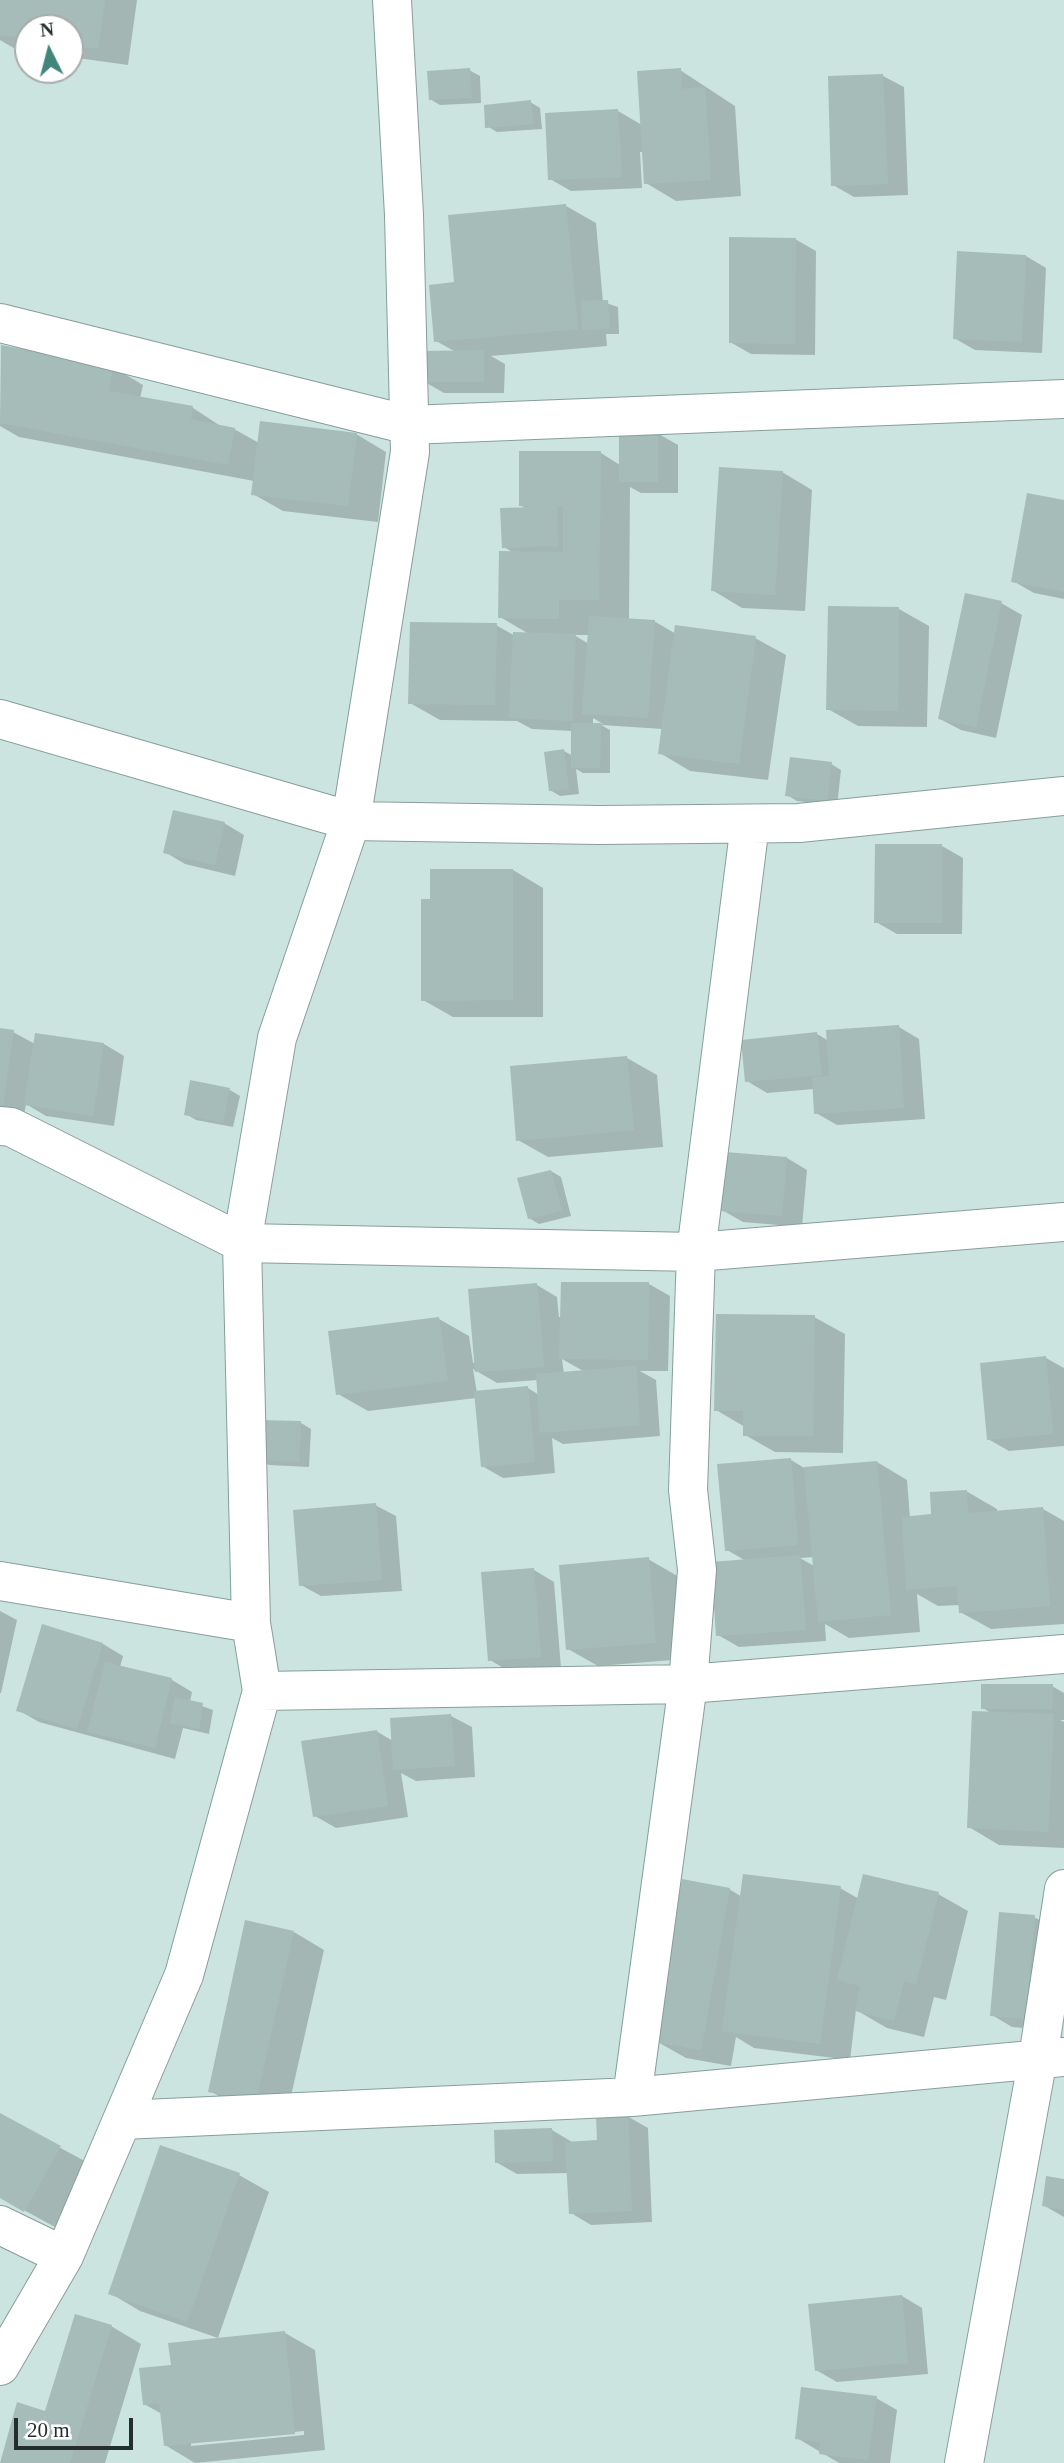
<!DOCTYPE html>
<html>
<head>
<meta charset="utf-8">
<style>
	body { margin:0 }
	#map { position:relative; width:1064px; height:2463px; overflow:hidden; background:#cce4e0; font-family:"Times New Roman",serif }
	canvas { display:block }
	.north { position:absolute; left:14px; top:14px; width:70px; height:70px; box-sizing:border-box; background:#fff; border:2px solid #a7abab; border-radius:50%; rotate:354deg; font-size:19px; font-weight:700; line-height:28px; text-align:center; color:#242e2c }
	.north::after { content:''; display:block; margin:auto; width:24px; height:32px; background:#40867c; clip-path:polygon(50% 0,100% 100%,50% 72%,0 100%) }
	.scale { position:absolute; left:14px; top:2418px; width:119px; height:32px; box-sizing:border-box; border:4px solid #242e2c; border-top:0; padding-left:9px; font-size:21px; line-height:24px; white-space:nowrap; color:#242e2c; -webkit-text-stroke:5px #fff; paint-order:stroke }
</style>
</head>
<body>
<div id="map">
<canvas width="1064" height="2463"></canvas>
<div class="north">N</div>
<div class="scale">20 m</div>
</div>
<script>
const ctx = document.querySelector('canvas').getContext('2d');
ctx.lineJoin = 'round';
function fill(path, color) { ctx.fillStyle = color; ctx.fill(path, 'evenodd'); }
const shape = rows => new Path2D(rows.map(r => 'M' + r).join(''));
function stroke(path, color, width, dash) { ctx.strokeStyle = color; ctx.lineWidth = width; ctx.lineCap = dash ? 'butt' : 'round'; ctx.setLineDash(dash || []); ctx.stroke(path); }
const shadow = shape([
	[0,0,137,0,128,65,70,57,70,28,28,28,28,51,17,50,0,40],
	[469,70,480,76,481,103,440,105,430,99],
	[680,70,735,106,741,196,676,201,646,183,644,152,640,152,642,188,571,191,550,179,618,111,642,125],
	[883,76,904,87,908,195,854,197,833,185],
	[530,102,540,108,542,129,497,132,487,126],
	[566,206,596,223,603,302,618,307,619,334,606,334,607,346,491,356,505,364,504,393,444,393,423,381,456,352,436,341,455,284],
	[795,239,816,251,815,355,751,354,730,342],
	[1026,256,1046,268,1042,353,975,350,954,338],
	[3,347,113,367,143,385,140,398,193,408,222,427,234,429,259,443,356,434,386,452,378,522,283,511,253,494,254,481,19,437,0,426],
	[657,433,678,445,678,493,641,493,630,487,629,620,654,621,676,634,755,638,786,655,768,780,690,771,660,753,663,729,601,725,610,730,610,773,583,773,576,769,579,794,560,796,550,790,564,751,573,756,573,731,532,729,517,721,440,720,410,703,496,625,515,636,529,634,500,617,514,553,504,547,527,509,520,505,601,453,620,465],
	[574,635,589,635,589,644],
	[593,718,603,724,593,724],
	[782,472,812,490,805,611,742,608,712,590],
	[1064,501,1064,599,1034,593,1013,581],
	[1001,603,1022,615,996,738,961,730,940,719],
	[899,609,929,626,927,727,858,726,828,709],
	[831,764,841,770,837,806,797,801,787,795],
	[224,823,244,835,235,876,185,864,165,852],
	[876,846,942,846,963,858,962,934,897,934,876,922],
	[513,870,543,888,543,1017,453,1017,423,1000,432,901],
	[899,1027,919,1039,925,1119,837,1125,816,1113,814,1089,767,1093,747,1081,817,1034,829,1041],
	[0,1030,13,1032,35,1044,104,1044,124,1056,114,1126,46,1116,26,1104,24,1115,0,1112],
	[627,1058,657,1075,663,1147,548,1157,518,1140],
	[230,1090,240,1096,233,1127,196,1120,186,1114],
	[787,1158,807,1170,802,1227,743,1222,722,1210],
	[551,1171,561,1177,571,1216,539,1224,529,1218],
	[562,1283,649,1284,670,1296,668,1371,640,1371,656,1380,660,1436,563,1444,552,1438,555,1473,503,1478,482,1466,476,1398,368,1411,338,1394,439,1319,469,1336,473,1363,476,1362,537,1285,557,1297,559,1317,562,1317],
	[562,1359,585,1372,564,1374],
	[473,1369,497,1383,538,1380,539,1395,528,1388,477,1393],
	[814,1317,845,1334,843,1453,775,1452,745,1435,745,1427,716,1410],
	[1046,1358,1064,1368,1064,1446,1009,1451,988,1439],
	[301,1423,311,1429,309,1467,269,1465,259,1459],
	[791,1460,806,1469,877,1462,907,1480,910,1518,933,1516,966,1491,997,1509,997,1512,1043,1509,1064,1521,1064,1624,991,1629,960,1612,960,1605,938,1606,917,1594,920,1632,849,1638,825,1624,826,1641,739,1647,718,1635,746,1561,727,1550],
	[814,1557,814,1566,800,1558],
	[375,1505,396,1516,402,1591,321,1596,301,1585],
	[648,1559,679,1577,685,1659,598,1666,568,1649],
	[534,1570,554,1582,561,1668,510,1672,490,1660],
	[0,1611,17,1620,1,1693,0,1693],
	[43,1627,103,1644,123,1656,120,1667,172,1680,192,1692,190,1702,213,1710,209,1734,183,1728,175,1759,39,1722,18,1710],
	[1052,1686,1064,1693,1064,1720,1060,1720,1064,1722,1064,1848,999,1845,969,1827,991,1713,983,1708],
	[451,1716,472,1727,475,1777,416,1781,401,1773,408,1817,336,1828,315,1816,376,1731,393,1741],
	[840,1888,859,1899,938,1894,968,1911,946,2000,934,1997,924,2037,887,2028,856,2010,850,2060,754,2048,736,2037,731,2066,686,2058,656,2041,729,1889,742,1897],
	[1034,1917,1055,1929,1047,2030,1012,2027,992,2015],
	[294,1932,324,1950,286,2118,240,2108,210,2091],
	[0,2115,90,2164,55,2227,0,2197],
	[627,2116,648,2128,652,2222,591,2225,571,2213,569,2173,517,2174,496,2162,552,2130,572,2142,599,2142],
	[161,2147,239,2175,269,2192,218,2338,140,2311,110,2293],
	[1064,2181,1064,2217,1043,2205],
	[902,2296,922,2308,928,2374,837,2382,816,2370],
	[111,2326,141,2344,105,2463,0,2463,46,2413],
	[285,2333,315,2350,325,2450,195,2463,165,2445,162,2414,144,2404,173,2367],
	[304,2431,304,2435,191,2446,191,2442],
	[876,2398,897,2410,890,2463,839,2463,797,2438]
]);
const building = shape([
	[0,0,105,0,98,49,70,45,70,28,28,28,28,39,0,35],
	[470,68,472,98,429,100,427,71],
	[681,68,682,89,705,87,711,180,644,184,637,71],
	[883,74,888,184,831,186,828,76],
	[531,100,533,124,485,128,484,105],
	[618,109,622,177,548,180,545,113],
	[566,204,578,329,434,342,429,285,454,282,448,215],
	[729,237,796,238,795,344,729,343],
	[957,251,1026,255,1022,342,953,339],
	[608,300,610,329,582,330,581,301],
	[1,345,113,366,109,391,193,406,191,419,235,428,228,465,0,423],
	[484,350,484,382,421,382,421,351],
	[260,421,357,433,348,506,251,495],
	[658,431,658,482,619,482,619,432],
	[519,451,601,451,599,600,559,600,559,619,498,618,499,551,563,552,563,507,557,507,558,546,502,548,500,508,538,507,519,506],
	[719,467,783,471,775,595,711,591],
	[1027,493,1064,500,1064,592,1011,582],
	[965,593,1002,601,976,727,938,719],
	[828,606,899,607,898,711,826,710],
	[589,616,655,620,648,718,582,714],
	[410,622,497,623,495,705,408,704],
	[675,625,756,636,739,764,658,754],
	[513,632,576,634,572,721,509,718],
	[571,723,601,723,600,768,571,768],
	[564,749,569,789,549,791,544,752],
	[790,757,832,762,827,801,785,796],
	[173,810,225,822,215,865,163,853],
	[875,844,942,844,942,923,874,923],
	[430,869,513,869,513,1000,421,1001,421,899,430,899],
	[899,1025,904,1108,814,1114,812,1077,829,1076,826,1030],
	[0,1028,14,1030,3,1105,0,1104],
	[817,1032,822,1075,745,1082,741,1040],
	[35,1033,104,1043,93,1116,24,1105],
	[627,1056,634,1130,516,1141,510,1066],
	[190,1080,230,1088,223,1123,184,1115],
	[725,1152,787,1157,782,1216,720,1211],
	[551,1170,562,1211,528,1219,517,1178],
	[561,1282,649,1282,648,1360,559,1359],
	[537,1283,544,1367,475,1372,468,1289],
	[716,1314,815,1315,813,1436,743,1436,743,1411,714,1411],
	[439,1317,448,1381,336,1395,328,1331],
	[1046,1356,1053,1434,987,1440,980,1363],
	[636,1366,640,1425,540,1433,536,1374],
	[528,1386,535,1462,481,1467,474,1391],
	[258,1420,301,1421,299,1462,257,1460],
	[791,1458,798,1545,725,1551,717,1464],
	[877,1461,891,1615,818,1622,804,1467],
	[967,1490,968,1513,1043,1507,1050,1606,959,1613,957,1586,906,1590,902,1517,931,1514,930,1492],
	[376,1503,382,1580,299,1586,293,1510],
	[800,1555,806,1630,716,1636,711,1562],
	[649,1557,656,1643,566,1650,559,1565],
	[534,1568,541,1657,488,1661,481,1572],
	[42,1624,103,1643,77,1729,16,1711],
	[105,1662,172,1678,155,1748,87,1732],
	[981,1684,1053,1684,1052,1709,981,1709],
	[175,1697,203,1703,199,1729,170,1723],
	[972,1711,1054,1714,1048,1832,967,1828],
	[451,1714,455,1766,393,1770,390,1718],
	[377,1730,388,1806,313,1817,301,1741],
	[743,1874,841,1886,820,2044,722,2031],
	[863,1874,939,1892,916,1984,904,1981,894,2021,855,2011,860,1986,837,1980],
	[682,1879,730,1888,701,2050,654,2042],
	[999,1912,1035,1915,1026,2019,990,2016],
	[245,1920,294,1931,256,2102,208,2092],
	[0,2113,61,2146,24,2212,0,2198],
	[628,2114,632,2211,569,2214,565,2142,597,2140,596,2116],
	[552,2128,553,2161,495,2163,494,2130],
	[160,2145,240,2173,187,2322,108,2294],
	[1046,2176,1064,2179,1064,2210,1042,2206],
	[902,2295,908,2363,815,2371,808,2304],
	[75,2314,112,2325,70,2463,0,2463,17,2402,45,2411],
	[285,2331,295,2434,164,2446,159,2403,143,2405,139,2368,171,2365,168,2343],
	[801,2387,877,2396,868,2460,819,2454,820,2442,795,2439]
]);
const street = shape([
	[0,323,409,425,1064,399],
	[0,719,351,821,599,825,799,823,1064,796],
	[0,1126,11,1127,242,1243,696,1252,1064,1222],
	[0,1581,251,1623],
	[262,1691,688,1684,1064,1654],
	[632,2097,688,1684,697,1570,688,1490,696,1252,750,824],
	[122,2120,632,2097,1064,2057],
	[0,2225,64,2256],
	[0,2366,64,2256,184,1975,262,1691,251,1623,242,1243,277,1038,351,821,410,452,404,215,392,0],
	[964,2463,1038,2058,1064,1889]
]);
fill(shadow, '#0003');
fill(building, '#a5bcb8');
stroke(street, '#879e9a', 40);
stroke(street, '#fff', 38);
</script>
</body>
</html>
